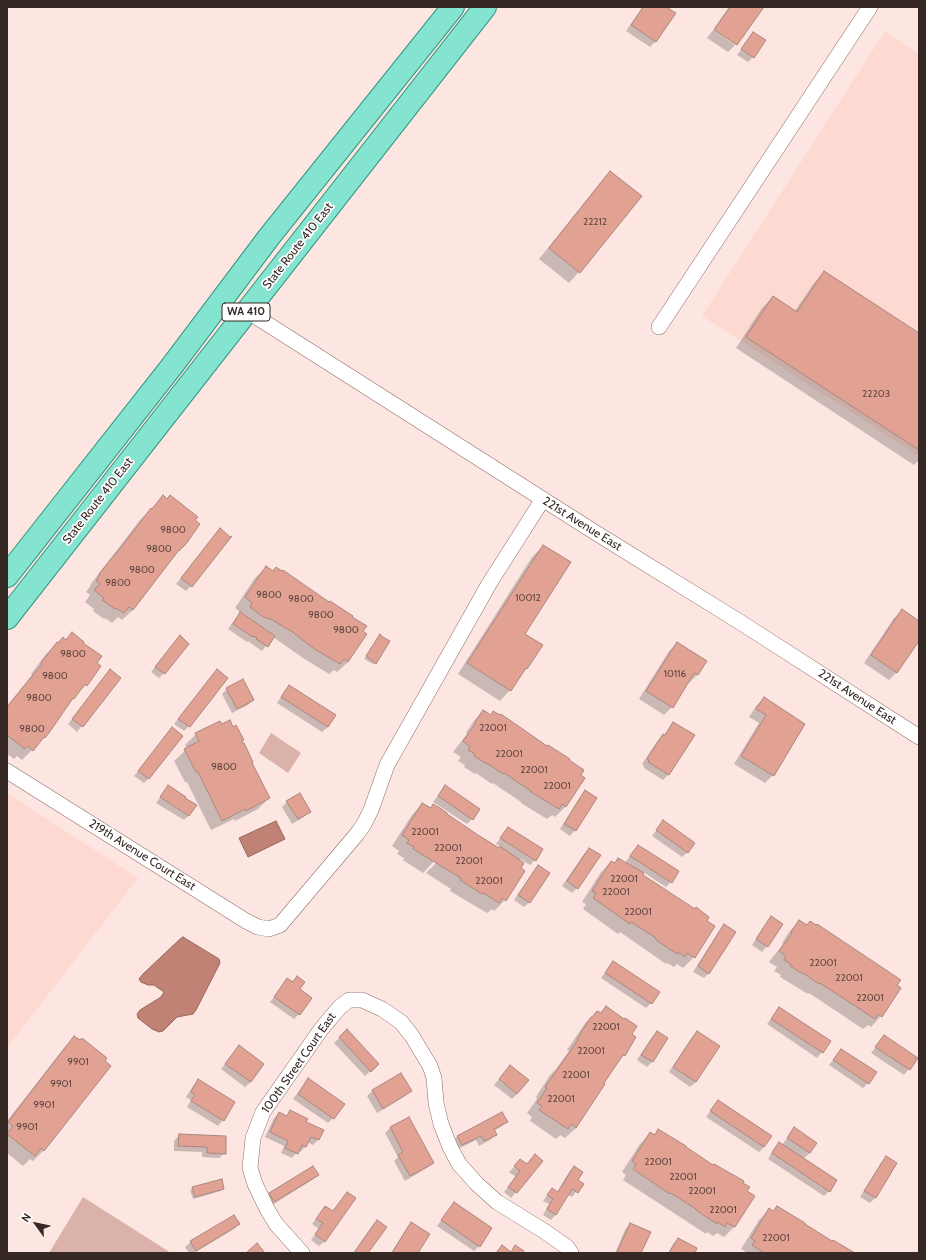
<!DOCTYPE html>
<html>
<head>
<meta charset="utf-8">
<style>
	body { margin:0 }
	#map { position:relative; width:926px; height:1260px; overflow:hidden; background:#fde6e1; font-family:Cabin,sans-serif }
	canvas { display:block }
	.frame { position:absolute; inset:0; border:8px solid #352825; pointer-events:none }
	.north { position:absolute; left:16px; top:1204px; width:40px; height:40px; -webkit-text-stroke:3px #fff; paint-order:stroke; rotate:303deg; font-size:11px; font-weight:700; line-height:16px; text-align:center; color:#352825 }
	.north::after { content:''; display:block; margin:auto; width:14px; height:18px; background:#352825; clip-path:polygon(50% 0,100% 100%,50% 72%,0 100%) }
</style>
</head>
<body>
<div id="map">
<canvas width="926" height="1260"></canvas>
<div class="frame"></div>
<div class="north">N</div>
</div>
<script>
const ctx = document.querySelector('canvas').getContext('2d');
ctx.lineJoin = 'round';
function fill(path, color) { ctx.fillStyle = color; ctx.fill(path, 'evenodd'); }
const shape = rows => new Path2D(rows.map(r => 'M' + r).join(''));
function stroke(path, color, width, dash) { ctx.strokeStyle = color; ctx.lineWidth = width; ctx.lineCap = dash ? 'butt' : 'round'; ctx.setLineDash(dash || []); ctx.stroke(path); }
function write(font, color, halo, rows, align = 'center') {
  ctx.font = font + ' Cabin,sans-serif'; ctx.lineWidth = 3.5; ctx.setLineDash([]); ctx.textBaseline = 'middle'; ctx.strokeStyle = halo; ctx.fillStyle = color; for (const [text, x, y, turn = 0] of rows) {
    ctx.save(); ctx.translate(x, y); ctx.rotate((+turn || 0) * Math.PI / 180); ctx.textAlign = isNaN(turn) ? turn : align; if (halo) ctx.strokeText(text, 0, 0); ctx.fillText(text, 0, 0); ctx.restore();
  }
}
const built = shape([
	[885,31,919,54,919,456,702,316],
	[7,793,138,878,7,1048]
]);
const green = shape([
	[271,733,301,753,288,773,259,753],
	[83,1197,171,1253,49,1253]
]);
const water = shape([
	[276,821,285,839,248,857,239,838,276,821],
	[183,937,219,959,220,963,196,1010,193,1014,177,1017,163,1031,159,1032,152,1029,138,1018,137,1014,140,1010,161,997,164,992,154,985,148,985,141,982,139,979,143,974,180,939,183,937]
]);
const shadow = shape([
	[643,7,665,7,674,14,655,42,650,47,626,31],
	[729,7,762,7,736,43,714,28],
	[713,30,735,45,728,52,707,38],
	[753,33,753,57,748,62,737,55],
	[610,173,579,272,569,283,539,259,600,183],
	[824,272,919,334,919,460,914,465,736,348,762,308,773,297,795,311,814,283],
	[163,497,173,556,133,610,122,620,118,617,112,623,105,618,104,619,93,611,94,609,85,602,90,595,86,592,91,585,90,585,140,520],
	[215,535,191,586,186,591,176,584],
	[543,546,524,634,527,668,520,675,510,690,500,701,458,674,532,557],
	[266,567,272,571,276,568,350,617,362,632,348,662,337,672,334,670,329,674,303,658,273,637,262,651,248,641,247,642,228,629,235,619,241,613,235,608,255,578],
	[902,611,919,622,919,639,897,672,889,680,864,663,894,618],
	[72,634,82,643,96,663,86,685,75,695,48,733,32,750,22,760,17,756,14,759,7,754,7,706,32,675,31,674,46,654,63,638,65,640],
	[379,636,376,662,373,664,364,659],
	[174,642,164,673,159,678,151,672],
	[677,643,706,661,697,675,689,683,688,682,672,707,664,715,639,699,669,651],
	[110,670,119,678,77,732,68,724],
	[212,676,189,726,184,731,174,724],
	[289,686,328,727,322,732,277,703,284,692],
	[227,689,253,700,248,705,232,713,222,694],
	[764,698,804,724,773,775,765,783,734,764,759,723,749,717,756,706],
	[483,711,490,716,494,712,566,806,555,817,552,815,547,819,521,803,521,802,493,783,492,784,476,773,475,774,464,767,465,765,458,761,461,757,453,752,467,734,466,733,473,722],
	[674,723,693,736,668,775,663,780,644,768,644,766,642,764,658,740,664,736],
	[221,726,233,728,243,740,241,743,269,798,258,809,235,821,234,819,211,830,187,782,185,782,174,761,187,749,185,745,196,734],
	[172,728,149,778,144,783,134,776],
	[168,786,189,815,184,820,156,803],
	[445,787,472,819,467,824,433,802],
	[585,791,575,830,570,836,560,829,580,797],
	[287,802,309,811,304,817,292,824,282,807],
	[422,804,445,814,478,836,501,849,502,847,496,844,508,828,535,860,530,865,520,859,505,900,494,911,492,909,487,913,450,891,451,889,426,873,440,859,438,857,423,873,403,860,404,858,397,854,399,851,392,846,412,815],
	[663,822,688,852,682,857,652,836],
	[638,846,671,882,666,887,643,872,642,875,695,910,705,921,714,927,694,957,683,968,677,964,674,967,667,963,666,964,620,932,618,934,583,909,586,904,582,902,601,872,611,862,614,864,618,859,625,863,633,851],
	[589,849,577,888,572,893,562,886,584,854],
	[538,866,530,902,524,907,514,900,533,872],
	[771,917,767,946,762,952,752,945,766,923],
	[799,921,806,926,810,922,881,1016,871,1027,868,1025,863,1029,809,993,808,994,780,977,781,975,774,971,777,967,769,962,783,944,782,943,789,932],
	[724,926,709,973,704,978,693,972,719,931],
	[613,962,651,1003,646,1008,601,978],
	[297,977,299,1014,294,1019,270,1002,288,979,292,982],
	[606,1007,624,1055,618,1061,602,1083,576,1128,565,1138,560,1135,556,1139,530,1121,532,1117,527,1113,537,1099,536,1097,550,1075,556,1069,569,1051,567,1050,586,1022,597,1012,599,1014],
	[779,1008,830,1042,817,1058,767,1024],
	[347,1030,378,1064,365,1076,334,1043],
	[657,1032,667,1039,652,1062,647,1067,637,1060,652,1037],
	[697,1032,696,1082,690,1087,669,1072,692,1037],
	[884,1037,917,1058,904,1075,871,1053],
	[74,1038,44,1150,33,1161,30,1159,23,1166,7,1153,7,1121,64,1048],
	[239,1047,251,1082,245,1087,221,1069],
	[841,1050,868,1083,863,1088,829,1065],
	[505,1072,517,1094,512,1099,494,1085],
	[400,1074,410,1091,405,1096,377,1113,367,1096,372,1091],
	[308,1080,333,1118,328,1123,293,1099],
	[198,1081,223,1120,218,1126,187,1107,191,1100,186,1097,193,1086],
	[718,1101,764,1147,759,1152,706,1117],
	[290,1111,304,1122,322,1131,318,1140,313,1145,307,1142,305,1147,300,1152,298,1151,292,1158,281,1153,284,1146,265,1137,274,1118,279,1113,286,1116],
	[502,1113,506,1122,501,1127,493,1131,495,1135,490,1140,479,1146,476,1140,456,1150,452,1142,457,1137],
	[408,1118,433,1163,427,1168,405,1181,394,1161,398,1157,385,1133,390,1128],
	[794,1129,810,1153,803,1159,829,1191,824,1196,768,1159,774,1148,780,1143,782,1145],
	[658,1131,713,1166,754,1196,734,1227,724,1237,717,1233,713,1236,707,1232,706,1234,623,1180,626,1175,622,1172,640,1144,651,1133,654,1135],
	[179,1135,225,1153,219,1158,202,1157,202,1152,174,1151,174,1141],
	[886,1158,896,1164,875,1198,870,1203,860,1197,881,1163],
	[542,1161,511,1198,504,1192,516,1177,509,1172,515,1166,526,1165],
	[574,1167,576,1180,582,1184,572,1197,568,1195,556,1214,551,1220,543,1215,549,1204,543,1201,552,1189,557,1192,569,1172],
	[318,1175,312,1180,269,1207,265,1199,270,1194],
	[193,1188,223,1189,221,1191,193,1199,190,1190],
	[347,1193,325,1241,319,1246,311,1240,319,1229,312,1224,325,1207,332,1212],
	[454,1203,479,1246,474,1251,437,1226],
	[769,1210,832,1243,853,1253,744,1253,745,1251,741,1249,759,1220],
	[377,1221,367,1253,353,1253,372,1226],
	[239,1224,234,1229,194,1253,189,1253,185,1247,191,1242],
	[411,1224,417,1253,391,1253,406,1229],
	[630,1224,640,1253,615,1253,625,1230],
	[678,1239,694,1253,668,1253,673,1244]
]);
const building = shape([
	[643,7,666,7,676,13,656,42,631,25,643,7],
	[730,7,764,7,737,45,714,30,730,7],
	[753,32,766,40,754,58,741,49,753,32],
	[610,171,642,196,580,273,549,248,610,171],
	[824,271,919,333,919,450,746,337,773,296,797,312,824,271],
	[163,495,167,499,170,495,198,517,195,520,200,524,186,544,179,551,179,550,133,610,129,607,124,613,116,608,115,609,102,600,104,598,94,590,100,584,96,581,100,574,99,574,116,553,116,554,151,508,152,509,163,495],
	[220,528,230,537,232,536,192,587,181,578,220,528],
	[543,545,571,562,525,634,543,645,527,669,526,668,511,691,467,663,543,545],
	[266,566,273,571,276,567,282,571,283,570,329,602,330,601,353,616,352,617,367,626,363,631,367,634,348,662,344,659,340,664,313,648,294,633,269,618,268,619,262,616,250,607,252,603,245,597,266,566],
	[902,609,919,621,919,641,897,673,871,655,902,609],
	[240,612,275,636,268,647,256,639,257,638,254,636,253,637,233,624,240,612],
	[72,632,84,642,83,643,102,656,97,663,101,666,87,686,85,684,74,699,73,698,49,733,45,738,44,737,33,751,28,746,25,749,7,735,7,707,42,664,41,663,57,642,58,643,63,637,66,640,72,632],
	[380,634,381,635,381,636,390,641,376,664,366,656,380,634],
	[180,635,189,644,165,674,155,667,180,635],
	[677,642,707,661,698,675,694,673,673,708,646,691,677,642],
	[110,669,121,678,83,727,72,719,110,669],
	[217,669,228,678,190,727,178,719,217,669],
	[243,679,254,700,237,709,226,688,243,679],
	[289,685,336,715,328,727,281,697,289,685],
	[764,697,805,724,774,776,741,756,766,715,756,709,764,697],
	[483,710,491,715,493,711,500,715,501,714,547,746,548,745,570,759,569,760,584,770,581,775,585,778,566,807,562,804,559,809,531,792,531,791,504,773,503,774,487,763,487,764,474,756,475,754,468,750,470,747,463,741,476,723,475,722,483,710],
	[230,720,233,727,236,725,244,740,241,742,242,743,244,743,253,762,252,763,270,798,246,811,245,809,222,821,198,772,196,772,184,749,199,741,195,733,220,721,222,724,230,720],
	[673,722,695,735,669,775,648,762,649,760,647,759,663,734,665,735,673,722],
	[172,727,183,736,149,779,138,771,172,727],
	[168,785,186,797,185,798,197,805,189,816,160,797,168,785],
	[445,785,480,809,473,820,438,796,445,785],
	[585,790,597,798,576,831,564,824,585,790],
	[300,793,311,812,298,819,286,801,300,793],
	[422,803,431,808,433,804,440,808,447,813,447,814,478,835,499,848,500,846,524,863,521,868,525,871,506,901,502,898,499,903,483,893,482,894,460,880,461,878,413,849,414,847,407,843,409,840,402,835,422,803],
	[663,820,695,843,688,853,656,830,663,820],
	[508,827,543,849,536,861,500,838,508,827],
	[638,845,679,871,672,883,630,856,638,845],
	[589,848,601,855,578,889,567,881,589,848],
	[618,858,644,873,643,875,663,888,695,909,696,907,709,917,707,921,715,926,695,958,687,953,685,957,678,952,677,954,656,940,656,938,631,922,630,924,593,898,596,893,592,891,611,861,615,863,618,858],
	[538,865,550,873,530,903,518,895,538,865],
	[771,916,783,924,768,947,756,939,771,916],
	[799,920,807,925,810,921,816,925,817,924,901,980,897,985,901,988,882,1017,878,1014,875,1019,820,983,819,984,803,973,803,974,790,966,791,964,784,960,786,956,779,951,792,933,791,932,799,920],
	[724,924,736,932,709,974,698,966,724,924],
	[613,961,660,992,652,1004,605,973,613,961],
	[297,976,305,982,300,989,312,998,300,1015,274,997,287,978,293,982,297,976],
	[606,1006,624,1019,625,1018,637,1026,632,1034,636,1037,625,1056,623,1055,604,1083,605,1084,576,1128,571,1124,568,1129,539,1110,542,1106,537,1103,547,1088,545,1087,578,1040,577,1039,591,1017,592,1017,597,1011,601,1013,606,1006],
	[779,1007,831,1041,823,1053,771,1019,779,1007],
	[347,1029,379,1064,371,1072,339,1037,347,1029],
	[657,1031,668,1038,653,1062,641,1055,657,1031],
	[697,1031,720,1046,696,1082,673,1067,697,1031],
	[884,1035,918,1058,910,1070,875,1047,884,1035],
	[74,1036,80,1040,82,1038,107,1058,105,1061,111,1066,44,1151,41,1148,35,1156,7,1134,13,1126,8,1122,74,1036],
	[239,1045,264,1064,251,1082,225,1064,239,1045],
	[841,1049,877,1072,869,1084,833,1060,841,1049],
	[510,1065,529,1080,517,1094,499,1079,510,1065],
	[401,1073,412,1091,383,1109,372,1090,401,1073],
	[308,1078,345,1104,334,1119,298,1094,308,1078],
	[198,1079,235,1102,224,1121,191,1101,195,1095,191,1092,198,1079],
	[718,1100,772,1136,764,1147,710,1111,718,1100],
	[290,1110,308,1119,306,1122,324,1130,319,1140,311,1137,306,1147,302,1145,298,1154,285,1148,288,1141,270,1132,279,1112,287,1116,290,1110],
	[502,1112,508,1122,494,1129,497,1135,484,1141,481,1136,462,1145,457,1136,502,1112],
	[409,1117,434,1163,410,1176,398,1155,403,1152,390,1127,409,1117],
	[794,1127,817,1143,810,1153,787,1138,794,1127],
	[658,1129,686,1146,686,1147,713,1165,714,1164,744,1181,743,1183,750,1187,747,1191,755,1196,735,1227,727,1223,725,1227,718,1222,717,1224,696,1210,696,1209,671,1193,670,1194,633,1169,636,1164,632,1161,650,1132,655,1135,658,1129],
	[179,1134,226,1136,226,1154,207,1153,207,1147,178,1146,179,1134],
	[779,1142,837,1180,830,1192,772,1153,779,1142],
	[535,1154,543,1161,517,1193,508,1187,520,1171,514,1166,520,1159,527,1164,535,1154],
	[886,1156,897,1163,876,1198,864,1191,886,1156],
	[313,1166,319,1175,274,1202,269,1193,313,1166],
	[574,1166,583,1172,578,1180,584,1184,578,1193,572,1189,556,1215,547,1209,553,1199,547,1195,552,1188,558,1192,574,1166],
	[222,1179,224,1189,195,1197,192,1187,222,1179],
	[347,1192,356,1198,325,1242,315,1234,323,1223,316,1219,325,1206,333,1211,347,1192],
	[454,1202,492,1228,480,1247,441,1220,454,1202],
	[777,1206,805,1223,805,1224,832,1241,833,1240,855,1253,764,1253,752,1245,755,1241,751,1238,769,1208,773,1211,777,1206],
	[234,1215,240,1224,196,1251,190,1241,234,1215],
	[377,1220,387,1227,368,1253,354,1253,377,1220],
	[411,1222,430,1234,418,1253,392,1253,411,1222],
	[630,1223,651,1232,641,1253,617,1253,630,1223],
	[678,1238,697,1248,695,1253,669,1253,678,1238],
	[257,1243,265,1253,246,1253,257,1243],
	[502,1245,511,1252,515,1245,524,1251,523,1253,496,1253,502,1245]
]);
const minor = shape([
	[247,311,596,533,740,622,919,737],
	[659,327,870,7],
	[7,771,246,921,258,927,269,929,280,925,357,834,364,824,371,810,387,765,489,584,543,499],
	[302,1253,276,1224,267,1209,255,1184,250,1168,253,1138,263,1112,322,1028,340,1007,349,1000,362,1000,382,1009,401,1022,412,1036,430,1066,434,1078,436,1103,441,1124,450,1147,459,1164,477,1184,497,1202,544,1231,567,1247,571,1253]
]);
const primary = shape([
	[7,576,172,366,269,237,453,7],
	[7,618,485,7]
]);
const numberNames = [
	["22212",595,222],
	["22203",876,394],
	["9800",173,530],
	["9800",159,549],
	["9800",142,570],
	["9800",118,583],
	["9800",269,595],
	["10012",528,598],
	["9800",301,599],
	["9800",321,615],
	["9800",346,630],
	["9800",73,654],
	["10116",675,674],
	["9800",55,676],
	["9800",39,698],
	["22001",493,728],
	["9800",32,729],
	["22001",509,754],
	["9800",224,767],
	["22001",534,770],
	["22001",557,786],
	["22001",425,832],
	["22001",448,848],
	["22001",469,861],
	["22001",624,879],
	["22001",489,881],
	["22001",616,892],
	["22001",638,912],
	["22001",823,963],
	["22001",849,978],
	["22001",870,998],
	["22001",606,1027],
	["22001",591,1051],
	["9901",78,1062],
	["22001",576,1075],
	["9901",61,1084],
	["22001",561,1099],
	["9901",44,1105],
	["9901",27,1127],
	["22001",658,1162],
	["22001",683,1177],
	["22001",702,1191],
	["22001",723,1210],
	["22001",776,1238]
];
const shields = [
	[246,312,48]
];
const shieldNames = [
	["WA 410",246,312]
];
const streetNames = [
	["State Route 410 East",298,246,-52],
	["State Route 410 East",98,501,-52],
	["221st Avenue East",582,524,32],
	["221st Avenue East",857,697,33],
	["219th Avenue Court East",142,855,32],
	["100th Street Court East",299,1063,-55]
];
fill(built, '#fed9d1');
fill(green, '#dab2a9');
fill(water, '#c08274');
stroke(water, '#96675c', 1);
fill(shadow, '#0003');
fill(building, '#e2a293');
stroke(building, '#a9877f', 1);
stroke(minor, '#8d6d66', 16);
stroke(primary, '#33967f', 24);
stroke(minor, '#fff', 15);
stroke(primary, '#84e4d0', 22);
write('10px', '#604640', null, numberNames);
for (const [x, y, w] of shields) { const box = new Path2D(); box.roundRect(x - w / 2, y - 9, w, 18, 3); ctx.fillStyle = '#fff'; ctx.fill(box); stroke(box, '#352825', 1); }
write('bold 11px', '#352825', null, shieldNames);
write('12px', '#352825', '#fff', streetNames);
</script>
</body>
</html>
